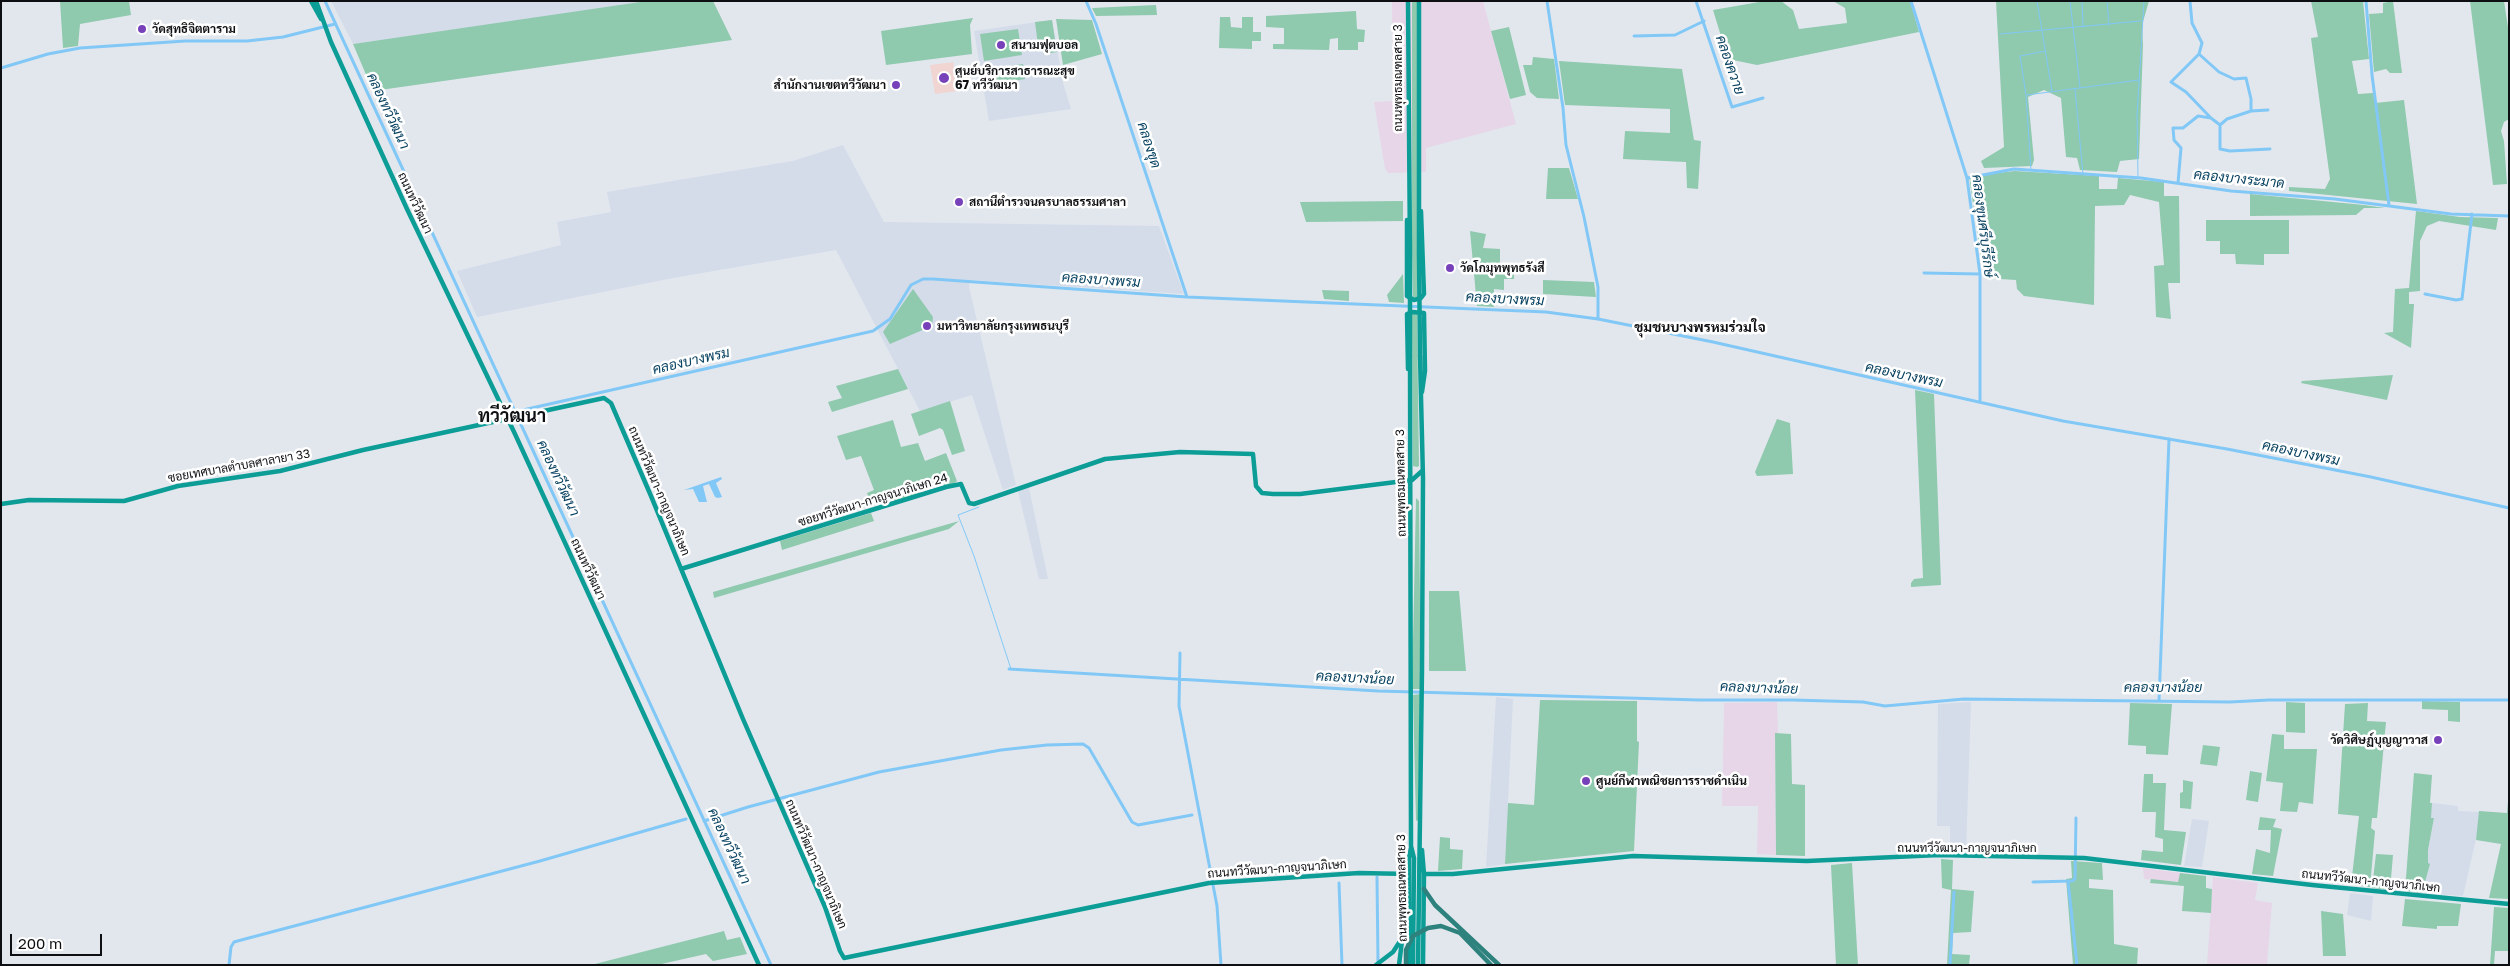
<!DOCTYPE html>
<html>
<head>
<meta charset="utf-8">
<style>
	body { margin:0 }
	#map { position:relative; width:2510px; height:966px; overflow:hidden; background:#e2e7ee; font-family:"Golos Text",sans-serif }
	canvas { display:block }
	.frame { position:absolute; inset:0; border:2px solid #0e0f12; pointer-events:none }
	.scale { position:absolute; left:10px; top:934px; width:92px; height:22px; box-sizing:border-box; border:2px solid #0e0f12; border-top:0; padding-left:6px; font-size:15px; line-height:18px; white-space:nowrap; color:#0e0f12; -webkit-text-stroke:4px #fff; paint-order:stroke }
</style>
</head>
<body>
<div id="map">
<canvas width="2510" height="966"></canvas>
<div class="frame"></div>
<div class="scale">200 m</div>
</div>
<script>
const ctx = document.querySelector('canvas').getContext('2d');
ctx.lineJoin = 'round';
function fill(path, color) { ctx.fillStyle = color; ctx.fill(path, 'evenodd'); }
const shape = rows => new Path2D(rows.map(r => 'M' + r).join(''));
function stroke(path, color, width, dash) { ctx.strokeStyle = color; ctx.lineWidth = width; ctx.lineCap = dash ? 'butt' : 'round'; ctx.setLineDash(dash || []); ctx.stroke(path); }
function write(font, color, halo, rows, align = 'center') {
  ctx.font = font + ' "Golos Text",Sarabun,sans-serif'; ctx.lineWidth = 5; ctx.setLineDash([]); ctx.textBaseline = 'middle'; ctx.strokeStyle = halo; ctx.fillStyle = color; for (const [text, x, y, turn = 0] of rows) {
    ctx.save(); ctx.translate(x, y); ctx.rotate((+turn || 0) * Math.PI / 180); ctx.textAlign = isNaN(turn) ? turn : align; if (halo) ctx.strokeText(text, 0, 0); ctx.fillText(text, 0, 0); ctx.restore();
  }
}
const commercial = shape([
	[1392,1,1483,1,1516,124,1426,148,1426,172,1388,173,1385,169,1374,102,1393,101],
	[1777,702,1778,733,1775,733,1776,855,1757,854,1758,806,1722,806,1724,703],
	[2143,868,2180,873,2179,882,2144,879],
	[2213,877,2258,883,2255,900,2272,903,2267,965,2207,965]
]);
const built = shape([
	[331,1,663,1,353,44],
	[1052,20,1063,83,1071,109,989,121,974,31],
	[843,145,884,222,1159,226,1184,294,970,280,969,287,1016,485,1003,490,972,395,920,411,836,250,673,278,477,317,457,271,561,245,557,222,611,212,607,192,793,161],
	[1029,488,1048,579,1039,579,1018,491],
	[1496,697,1513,699,1505,864,1486,867],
	[1971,702,1966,852,1950,851,1950,826,1937,826,1938,704],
	[2432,803,2458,806,2458,811,2479,812,2478,830,2463,896,2422,893,2430,864,2428,864,2428,850,2434,819,2430,818],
	[2192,819,2209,821,2202,867,2184,866],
	[2350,893,2373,896,2371,921,2347,915]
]);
const medical = shape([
	[953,62,958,91,935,94,930,65]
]);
const green = shape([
	[60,1,129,1,131,15,80,24,78,46,63,48],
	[647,1,713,1,732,40,373,91,353,44],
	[1412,1,1417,1,1417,297,1413,297,1412,248],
	[1765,1,1781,1,1793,10,1799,29,1847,23,1845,8,1833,1,1910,1,1919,32,1757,65,1728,59,1713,10],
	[1996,1,2149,1,2142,25,2143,45,2139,159,2120,161,2117,172,2080,170,2077,158,2066,157,2061,98,2044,90,2028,97,2034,160,2032,166,1984,168,1981,161,2004,147],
	[2311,1,2363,1,2369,59,2352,61,2358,94,2373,93,2375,103,2404,100,2417,204,2289,191,2289,187,2325,189,2330,179,2311,38,2318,37],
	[2393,1,2402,73,2390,73,2386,69,2374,72,2369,14,2383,13,2383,3],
	[2470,1,2504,1,2509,34,2509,119,2504,122,2501,131,2504,141,2507,184,2493,185],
	[1156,5,1157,15,1096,16,1092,8],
	[1356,11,1357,29,1365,30,1364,42,1358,42,1358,50,1338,50,1338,38,1330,39,1329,50,1273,49,1273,44,1284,44,1284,28,1266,27,1266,16],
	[1220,17,1230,17,1231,27,1242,28,1242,17,1253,17,1253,32,1261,32,1261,41,1252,41,1252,49,1219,48],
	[973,18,970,25,972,54,886,65,881,31],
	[1056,19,1092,20,1102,54,1063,65],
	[1052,20,1057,52,1044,54,1038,45,1035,22],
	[1509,27,1526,95,1510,99,1491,31],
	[1018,29,1022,55,984,61,980,34],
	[1533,57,1554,59,1559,99,1537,98,1530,92,1523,65,1532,65],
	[1559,61,1682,69,1694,140,1701,141,1698,189,1687,188,1686,162,1623,159,1625,131,1670,133,1670,109,1565,105],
	[1023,64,1025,79,994,84,991,69],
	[1548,168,1569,168,1578,199,1546,199],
	[2015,171,2099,176,2099,189,2117,189,2118,178,2164,182,2164,196,2179,196,2180,283,2168,283,2171,319,2156,317,2154,266,2164,265,2159,202,2130,195,2124,205,2095,206,2094,305,2024,296,2017,289,2016,280,1984,278,1969,176],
	[2250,194,2364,205,2385,208,2364,208,2356,215,2250,216],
	[1403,201,1403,221,1306,222,1300,202],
	[2416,211,2460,217,2498,218,2496,230,2439,221,2427,226,2420,241,2420,291,2409,292,2409,304,2414,304,2411,348,2384,333,2393,332,2395,289,2409,288],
	[2206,220,2289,220,2289,254,2264,254,2264,265,2236,264,2235,254,2220,254,2220,241,2206,241],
	[1470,231,1486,234,1483,248,1500,249,1500,265,1514,267,1514,279,1504,279,1504,290,1494,289,1494,307,1477,306],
	[1403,274,1404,303,1389,302,1387,295],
	[1543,280,1594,282,1596,297,1543,294],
	[913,289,933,317,932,326,890,344,883,332],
	[1322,290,1349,291,1349,301,1324,299],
	[1412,314,1417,314,1419,466,1417,467,1413,466],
	[898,369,908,389,832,412,828,402,842,398,836,386],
	[2393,375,2387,400,2301,383,2302,381],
	[1915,390,1934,394,1941,585,1911,587,1911,583,1914,579,1923,578],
	[950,401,965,451,952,455,943,430,940,428,919,436,911,414],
	[1777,419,1790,423,1793,474,1757,476,1755,472],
	[893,420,901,447,918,443,925,461,946,453,957,481,952,485,945,486,942,480,917,488,919,495,895,502,892,494,870,501,867,493,874,490,861,456,846,460,837,436],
	[1416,498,1419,501,1421,689,1412,689],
	[871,513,874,521,782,550,780,541],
	[959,521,949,529,714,598,713,592],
	[1429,591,1459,591,1466,671,1429,671],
	[1420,694,1418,820,1416,821,1413,695],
	[1540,700,1637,701,1637,741,1639,742,1634,851,1505,864,1508,803,1534,805],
	[2422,701,2460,702,2460,722,2448,721,2448,710,2422,709],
	[2286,702,2305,703,2305,733,2286,732],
	[2130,703,2172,704,2168,755,2146,754,2146,746,2128,745],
	[2368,703,2367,721,2386,722,2377,818,2372,818,2371,828,2375,831,2370,887,2351,885,2359,816,2338,814,2345,704],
	[1775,733,1791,734,1792,784,1805,785,1805,856,1776,855],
	[2272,734,2284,735,2284,749,2317,749,2313,804,2299,802,2297,812,2280,811,2283,783,2266,781],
	[2203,745,2220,747,2217,766,2200,764],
	[2250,771,2262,773,2258,802,2246,800],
	[2414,773,2432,775,2430,803,2432,803,2431,818,2434,818,2428,850,2428,863,2430,864,2422,893,2405,891],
	[2144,774,2153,774,2153,783,2166,783,2164,830,2186,832,2181,865,2141,860,2142,850,2163,852,2163,839,2155,837,2156,812,2142,812],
	[2183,780,2193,782,2191,809,2180,808,2180,793,2183,792],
	[2508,802,2509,899,2489,898,2501,844,2476,840,2479,811,2507,813],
	[2260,817,2276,819,2273,827,2282,829,2273,876,2252,874,2256,849,2270,853,2271,830,2258,830],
	[1440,837,1450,838,1450,849,1463,850,1462,869,1438,871],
	[2376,854,2393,855,2390,890,2372,888],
	[1941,859,1953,860,1952,889,1974,891,1971,932,1953,933,1952,954,1970,955,1969,965,1947,965,1951,890,1942,888],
	[2071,861,2102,863,2103,880,2089,879,2089,888,2113,890,2114,944,2138,948,2137,965,2073,965,2066,879,2072,878],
	[1852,863,1858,965,1836,965,1831,865],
	[2180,873,2206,876,2206,888,2212,889,2211,913,2182,911,2184,886,2150,883,2151,879,2178,882],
	[2405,899,2461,904,2458,926,2437,926,2437,929,2402,926],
	[2494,907,2509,908,2509,951,2495,951,2494,965,2490,965],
	[2321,911,2343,914,2346,956,2323,956],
	[724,931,727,940,740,937,747,954,713,961,706,954,657,965,591,965]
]);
const water = shape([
	[721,477,722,479,716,483,722,497,718,498,715,497,709,484,703,486,707,502,699,502,693,489,684,490]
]);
const stream = shape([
	[2037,1,2052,91],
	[2070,1,2080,87],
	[2082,1,2083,27],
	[2107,1,2109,25],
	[2000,34,2141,21],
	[2075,89,2083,174],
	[2027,95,2139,80],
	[2031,171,2026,95,2020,56,2045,51],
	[2138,178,2137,115,2144,1],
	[979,507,958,515,974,556,1011,669]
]);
const canal = shape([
	[325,1,771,965],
	[1086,1,1096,24,1187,297],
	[1547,1,1563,108,1566,145,1584,217,1598,287,1598,319],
	[1696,1,1732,107,1763,98],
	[1911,1,1967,178,1980,274,1980,402],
	[2190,1,2192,23,2202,43,2199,54,2171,82,2186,92,2210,117],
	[2366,1,2372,75,2389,205],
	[1634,36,1675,35,1704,21],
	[2199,54,2219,72,2234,79,2246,78,2251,99,2251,111,2268,110],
	[1,68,48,54,80,48,185,41,247,41,283,37,335,24],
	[2220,125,2227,119,2251,111],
	[1967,178,2014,169,2141,178,2231,191,2335,199,2451,214,2509,216],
	[2178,183,2181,148,2174,140,2173,128,2183,128,2198,116,2211,118,2220,125,2220,149,2230,151,2270,149],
	[1924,273,1980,274],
	[2425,294,2456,300,2462,299,2472,214],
	[514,412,873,331,890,319,911,285,923,279,933,279,1187,297,1546,312,1598,319,1713,342,2063,421,2227,449,2371,477,2509,508],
	[1180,653,1179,706,1217,906,1221,965],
	[1009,669,1378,691,1699,700,1793,700,1863,702,1885,706,1964,699,2230,702,2269,700,2509,700],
	[2159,701,2169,439],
	[704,821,748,807,879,772,1001,750,1047,745,1083,744,1089,748,1132,822,1138,825,1192,815],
	[1377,877,1378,963],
	[2068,881,2077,965],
	[2033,882,2072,881,2075,879,2076,818],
	[1339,883,1342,965],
	[229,965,231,947,234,942,245,939,540,861,686,819],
	[1950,965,1954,892]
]);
const secondary = shape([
	[311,1,321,19],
	[316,1,331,42,407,209,515,434,759,965],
	[1408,1,1410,254],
	[1419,1,1419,254],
	[1407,220,1407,296,1414,300,1421,298,1424,294,1421,211],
	[1410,355,1411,846,1414,858,1413,965],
	[1408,369,1407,314,1412,312,1424,313,1425,371,1422,392],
	[1,504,29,500,124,501,178,486,280,471,363,450,604,398,611,403,651,496,743,719,825,907,840,951,844,958,1209,883,1359,873,1409,874],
	[681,569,946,487,961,484,969,503,974,504,1105,459,1180,452,1253,454,1256,486,1262,493,1273,494,1300,494,1412,480,1422,471],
	[1422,850,1424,874,1423,965],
	[1424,874,1453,874,1633,856,1807,861,1939,855,2084,858,2312,885,2509,904],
	[1376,965,1393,952,1408,929],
	[1399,965,1402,941],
	[1409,965,1409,858,1411,848],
	[1418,965,1422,670,1423,478,1420,356]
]);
const primary = shape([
	[1424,889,1435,905,1499,965]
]);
const secondaryBridge = shape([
	[1410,254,1410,355],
	[1419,254,1420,356]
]);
const primaryBridge = shape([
	[1406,965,1406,950,1413,936,1428,928,1441,926,1460,933,1491,965]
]);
const markers = [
	[142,29,5,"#7742b9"],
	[1001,45,5,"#7742b9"],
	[944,78,6,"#7742b9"],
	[896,85,5,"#7742b9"],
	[959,202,5,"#7742b9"],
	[1450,268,5,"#7742b9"],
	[927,326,5,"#7742b9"],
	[2438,740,5,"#7742b9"],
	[1586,781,5,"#7742b9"]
];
const poiNames = [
	["วัดสุทธิจิตตาราม",152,29],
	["สนามฟุตบอล",1011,45],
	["ศูนย์บริการสาธารณะสุข",955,71],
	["67 ทวีวัฒนา",955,85],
	["สำนักงานเขตทวีวัฒนา",886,85,"right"],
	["สถานีตำรวจนครบาลธรรมศาลา",969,202],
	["วัดโกมุทพุทธรังสี",1460,268],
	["มหาวิทยาลัยกรุงเทพธนบุรี",937,326],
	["วัดวิศิษฏ์บุญญาวาส",2428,740,"right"],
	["ศูนย์กีฬาพณิชยการราชดำเนิน",1596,781]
];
const streetNames = [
	["ถนนพุทธมณฑลสาย 3",1398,78,-90],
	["ถนนทวีวัฒนา",415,203,65],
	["ซอยเทศบาลตำบลศาลายา 33",239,466,-10],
	["ถนนพุทธมณฑลสาย 3",1401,483,-91],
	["ถนนทวีวัฒนา-กาญจนาภิเษก",659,491,67],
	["ซอยทวีวัฒนา-กาญจนาภิเษก 24",873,500,-17],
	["ถนนทวีวัฒนา",588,569,65],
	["ถนนทวีวัฒนา-กาญจนาภิเษก",1967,848],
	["ถนนทวีวัฒนา-กาญจนาภิเษก",816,864,67],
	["ถนนทวีวัฒนา-กาญจนาภิเษก",1277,869,-4],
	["ถนนทวีวัฒนา-กาญจนาภิเษก",2371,881,6],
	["ถนนพุทธมณฑลสาย 3",1402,888,-91]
];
const waterNames = [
	["คลองควาย",1730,65,71],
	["คลองทวีวัฒนา",388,111,65],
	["คลองขุด",1149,145,72],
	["คลองบางระมาด",2239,179,6],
	["คลองขุนศรีบุรีรักษ์",1983,226,83],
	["คลองบางพรม",1101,280,4],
	["คลองบางพรม",1505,299,3],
	["คลองบางพรม",691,361,-13],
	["คลองบางพรม",1904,375,12],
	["คลองบางพรม",2301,453,12],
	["คลองทวีวัฒนา",558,478,65],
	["คลองบางน้อย",1355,678,3],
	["คลองบางน้อย",1759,688,2],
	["คลองบางน้อย",2163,688],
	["คลองทวีวัฒนา",729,846,65]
];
const neighbourhoodNames = [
	["ชุมชนบางพรหมร่วมใจ",1700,328]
];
const districtNames = [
	["ทวีวัฒนา",512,416]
];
fill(commercial, '#e7d6e8');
fill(built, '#d4dcea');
fill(medical, '#f0d5d2');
fill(green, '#8fc9ae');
fill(water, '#82c8f6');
stroke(stream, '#82c8f6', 1);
stroke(canal, '#82c8f6', 3);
stroke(secondary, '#0d9d97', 4.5);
stroke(primary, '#2d827d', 4.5);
stroke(secondaryBridge, '#0d9d97', 4.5);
stroke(primaryBridge, '#2d827d', 4.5);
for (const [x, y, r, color] of markers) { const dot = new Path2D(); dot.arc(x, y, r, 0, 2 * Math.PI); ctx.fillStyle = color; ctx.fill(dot); stroke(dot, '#fff', 2); }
write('bold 12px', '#0e0f12', '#fff', poiNames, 'left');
write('12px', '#0e0f12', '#fff', streetNames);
write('italic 14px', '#0a4362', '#fff', waterNames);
write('bold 14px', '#0e0f12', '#fff', neighbourhoodNames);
write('bold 18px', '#0e0f12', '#fff', districtNames);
</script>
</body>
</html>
